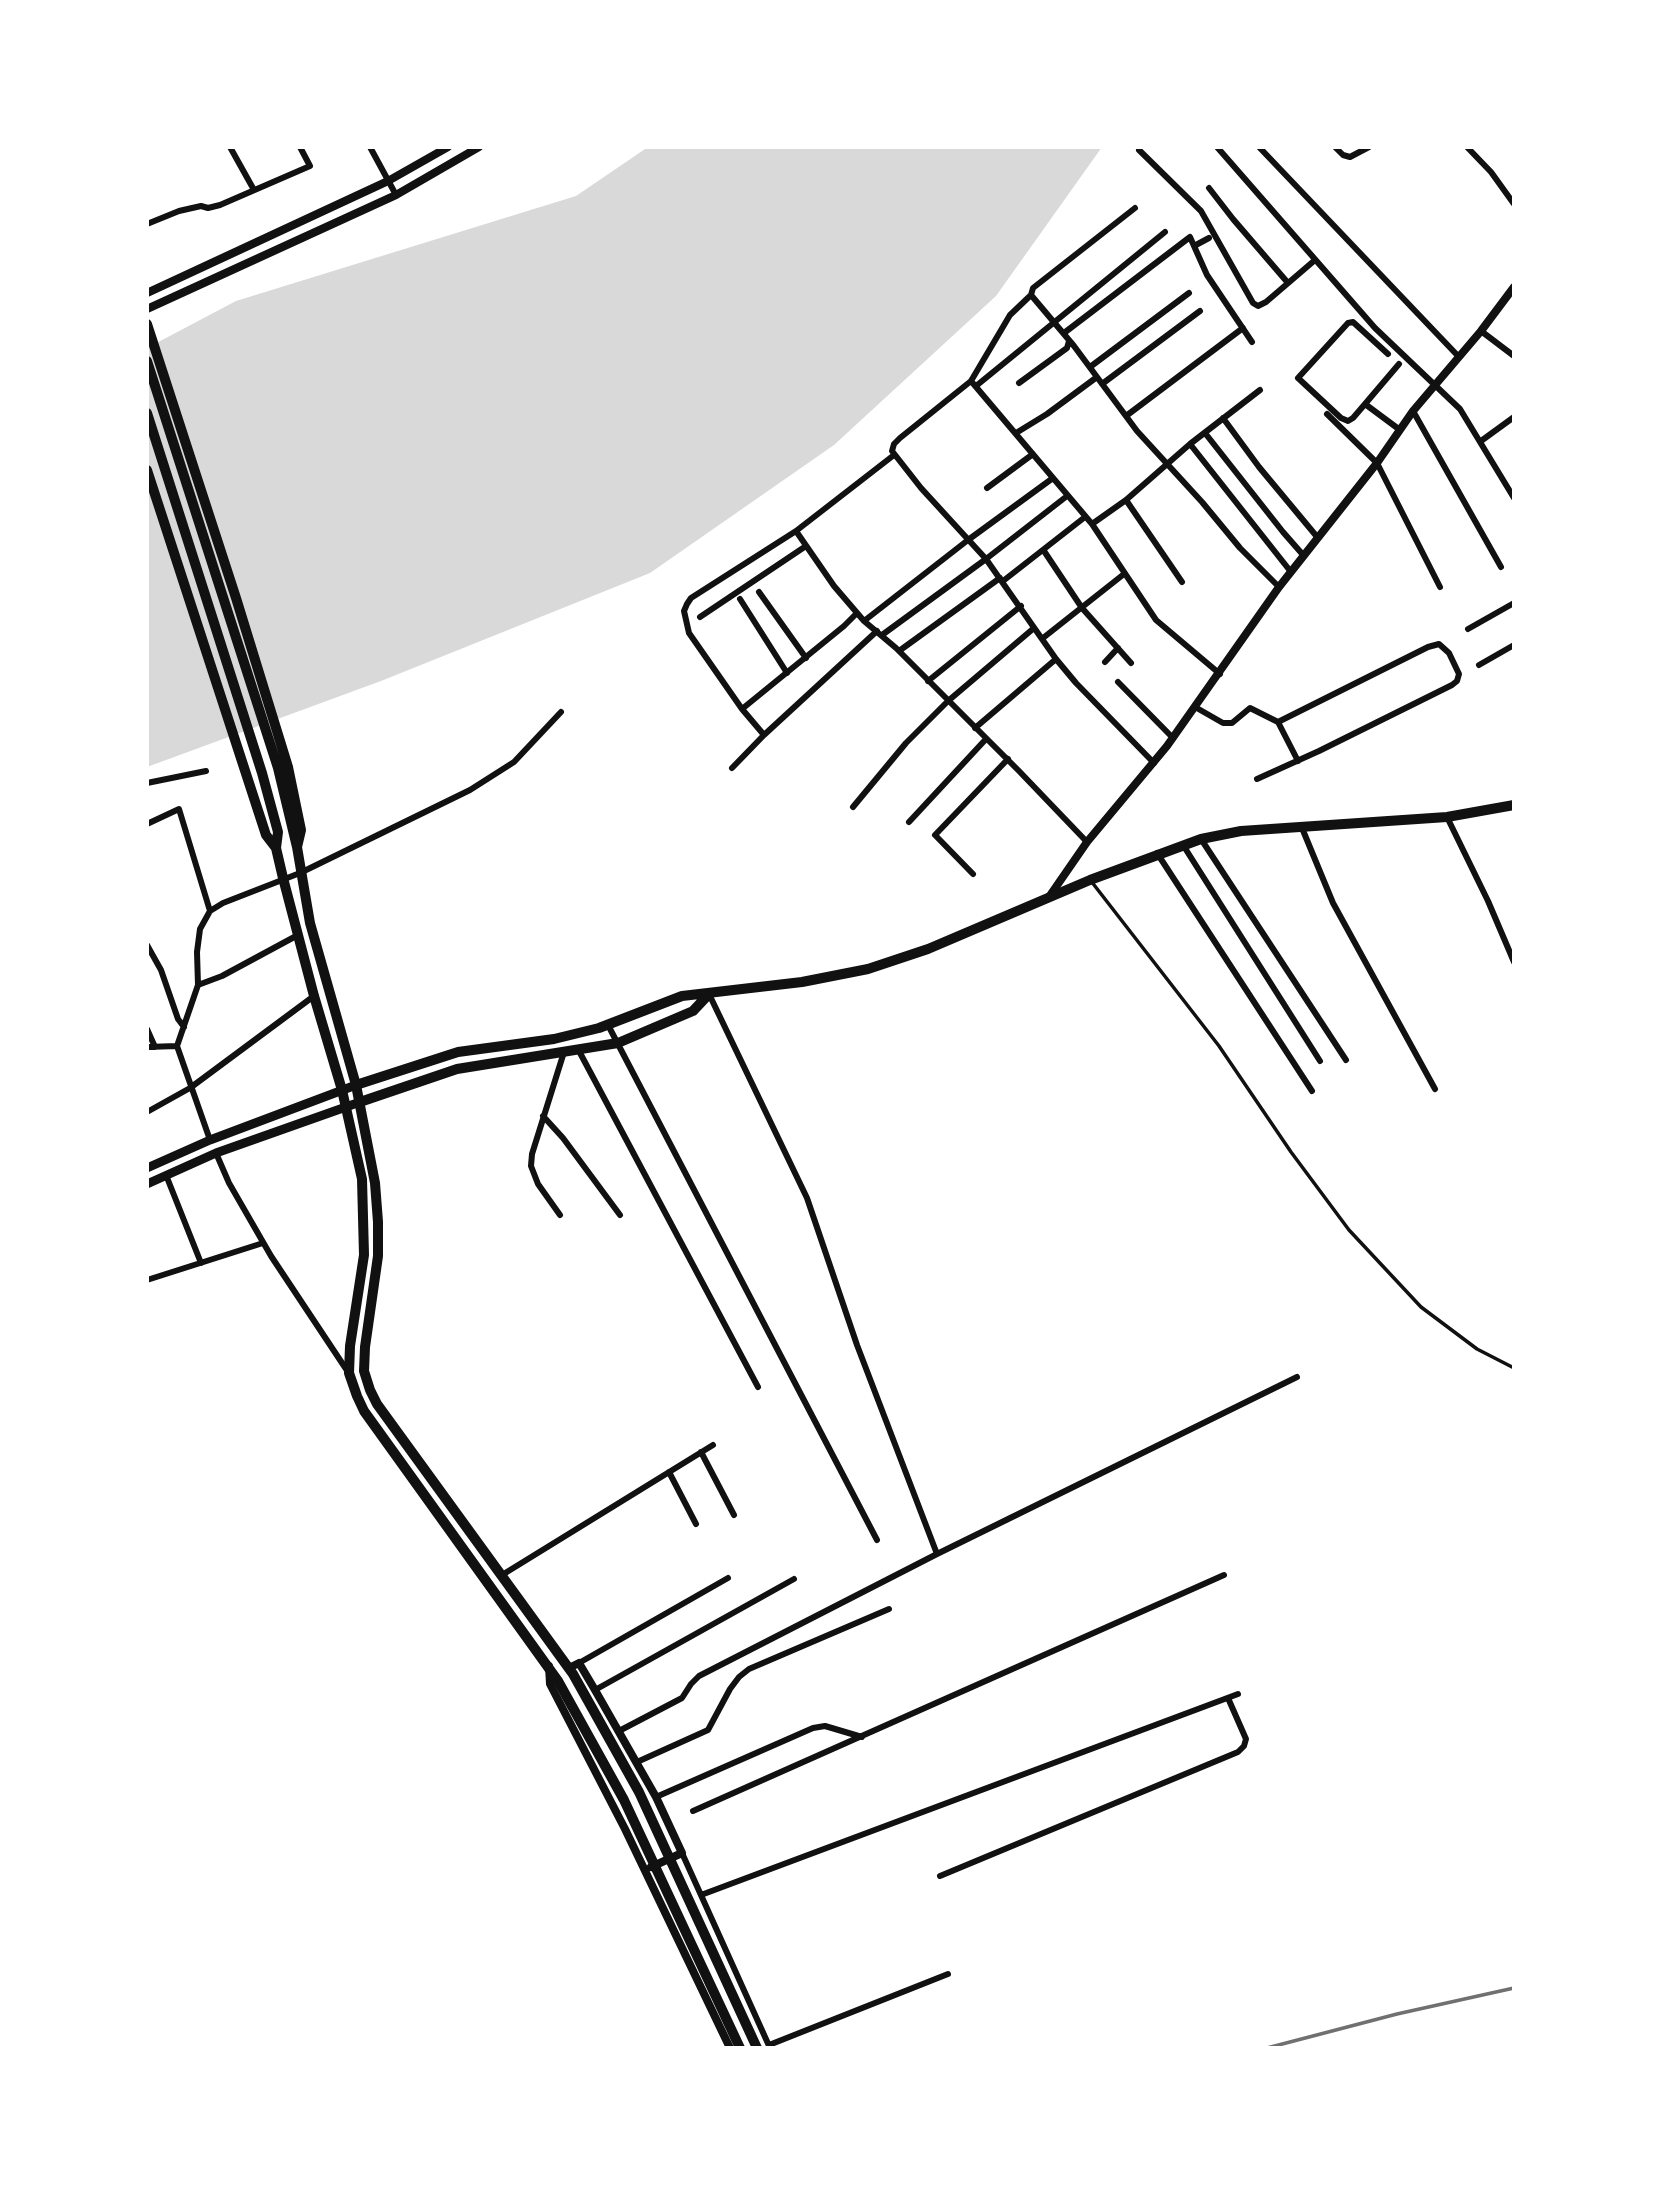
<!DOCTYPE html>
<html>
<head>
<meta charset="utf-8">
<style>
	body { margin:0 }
	#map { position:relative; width:1661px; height:2195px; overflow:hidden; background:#fff; font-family:Lato,sans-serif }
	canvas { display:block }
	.frame { position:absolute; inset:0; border:149px solid #fff; pointer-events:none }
</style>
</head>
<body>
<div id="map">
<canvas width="1661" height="2195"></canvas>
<div class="frame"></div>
</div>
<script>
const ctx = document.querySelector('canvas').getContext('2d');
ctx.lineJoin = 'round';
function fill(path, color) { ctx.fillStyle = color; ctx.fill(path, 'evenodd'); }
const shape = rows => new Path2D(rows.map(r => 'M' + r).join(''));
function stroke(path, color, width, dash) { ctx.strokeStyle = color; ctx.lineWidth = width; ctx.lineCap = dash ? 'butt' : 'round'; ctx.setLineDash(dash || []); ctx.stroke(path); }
const water = shape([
	[648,147,1102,147,996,296,834,445,650,573,381,681,147,767,147,348,236,301,576,196]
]);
const service = shape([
	[1091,881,1219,1046,1291,1152,1349,1230,1421,1307,1477,1349,1514,1368]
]);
const minor = shape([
	[230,147,254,190],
	[370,147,396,195],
	[1217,147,1375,328,1460,409,1514,498],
	[1259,147,1459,357],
	[1335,147,1343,155,1350,157,1369,147],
	[1467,147,1491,172,1514,204],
	[1139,150,1201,211,1253,303,1258,306,1266,302,1315,260],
	[1209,188,1233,219,1288,283],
	[1135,208,1033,288,1031,295,1074,346,1137,431,1202,502,1240,548,1279,587],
	[147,224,179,211,201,206,208,208,220,205,310,166,300,147],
	[1194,246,1209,238],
	[1031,295,1010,315,971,381,900,438,894,444,892,451,921,488,986,559,1056,659,1076,683,1154,763],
	[1481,331,1514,356],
	[1064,333,1190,237,1207,275,1252,342],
	[1399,364,1365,404,1400,430],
	[1090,367,1189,293],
	[971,381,1092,524,1156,620,1220,674],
	[1019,383,1067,348,1069,341],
	[1102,384,1200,311],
	[976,386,1165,232],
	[1365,404,1353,418,1348,421,1341,418,1298,378,1348,323,1353,322,1388,354],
	[1413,411,1501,567],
	[1327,414,1377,463,1440,587],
	[1126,416,1243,328],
	[1223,418,1259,467,1318,538],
	[1016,433,1047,414,1097,377],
	[1205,433,1283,532,1304,556],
	[1481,441,1514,417],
	[1190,444,1291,572],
	[987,488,1033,454],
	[1126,500,1182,582],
	[1092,524,1126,500,1190,444,1260,390],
	[796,531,834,586,864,621,896,648,1019,771,1087,842],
	[1044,551,1082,608,1131,663],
	[1003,581,1085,517],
	[759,592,806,658],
	[740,599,787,673],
	[700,617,806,546],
	[864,621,968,540,1053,478],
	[1468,629,1514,603],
	[882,635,986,559,1067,496],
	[1043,638,1124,574],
	[899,651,1000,578],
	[1105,662,1118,648],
	[1479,665,1514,645],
	[928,681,1021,606],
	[1118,682,1173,738],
	[1195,707,1223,723,1232,723,1250,708,1278,722,1428,647,1439,644,1449,653,1459,674,1457,681,1452,685,1319,751,1257,779],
	[742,709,844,626,857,613],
	[1278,722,1298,761],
	[975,728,1056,659],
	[764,735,742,709,689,633,684,611,687,604,691,598,796,531,894,455],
	[732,768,764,735,877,631],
	[147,783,206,771],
	[853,807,906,743,948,701,1034,628],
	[1447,817,1488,901,1514,962],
	[909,822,986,739],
	[147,824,179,809,210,911],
	[1302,828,1333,903,1435,1089],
	[1201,839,1346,1060],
	[1183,845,1320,1061],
	[1157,853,1312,1091],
	[973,874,935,835,1008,759],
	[147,945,161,970,178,1019,184,1027],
	[198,985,222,976,298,935],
	[709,994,807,1198,857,1345,937,1554],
	[608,1025,877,1540],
	[147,1029,155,1047],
	[147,1047,177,1046],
	[579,1051,758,1387],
	[147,1112,190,1088,314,996],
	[543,1116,563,1138,620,1215],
	[210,1140,177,1046,198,985,197,952,200,929,210,911,223,903,300,873,470,790,514,762,561,712],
	[216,1153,229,1183,271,1256,348,1372],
	[166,1175,201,1263],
	[560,1215,538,1184,531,1166,532,1154,564,1052],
	[147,1280,263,1243],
	[701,1452,734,1515],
	[669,1472,696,1524],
	[502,1575,713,1445],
	[579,1663,728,1578],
	[595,1690,794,1579],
	[619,1731,682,1698,691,1684,699,1676,937,1554,1297,1377],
	[637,1762,708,1730,730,1689,739,1677,749,1669,889,1609],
	[656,1797,813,1728,825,1726,862,1737],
	[693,1811,1224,1575],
	[682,1853,770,2048],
	[940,1876,1238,1752,1244,1746,1246,1739,1228,1698],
	[701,1895,1238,1694],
	[769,2045,948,1974]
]);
const tertiary = shape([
	[147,293,388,181,448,147],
	[147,309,396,195,479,147],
	[1049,897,1087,842,1167,746,1279,587,1377,463,1413,411,1481,331,1514,287],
	[549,1666,550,1684,625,1829,730,2048],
	[569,1668,579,1663,595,1690,656,1797,682,1853,651,1867]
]);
const secondary = shape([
	[147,1168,210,1140,356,1085],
	[147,1184,216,1153,360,1102]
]);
const primary = shape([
	[356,1085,458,1052,554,1039,599,1028,682,996,802,982,868,969,928,949,1090,880,1201,839,1241,831,1447,817,1514,805],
	[360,1102,457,1069,618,1043,693,1011,709,994]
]);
const trunk = shape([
	[147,324,236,598,288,767,301,830,297,847],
	[147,361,278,768,297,847,310,923,356,1085,375,1183,378,1222,378,1256,365,1347,364,1371,370,1390,377,1404,573,1674,639,1792,757,2048],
	[147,413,262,773,278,832,276,848,283,878,314,996,342,1090,362,1179,364,1255,350,1346,349,1373,357,1396,364,1411,558,1681,624,1800,740,2048],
	[147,470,266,835,276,848]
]);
const rail = shape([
	[1267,2048,1397,2014,1514,1988]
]);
fill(water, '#d9d9d9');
stroke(service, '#111', 3.5);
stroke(minor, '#111', 6);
stroke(tertiary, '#111', 8);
stroke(secondary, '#111', 9);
stroke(primary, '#111', 10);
stroke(trunk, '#111', 10);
stroke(rail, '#707070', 3.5);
</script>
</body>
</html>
